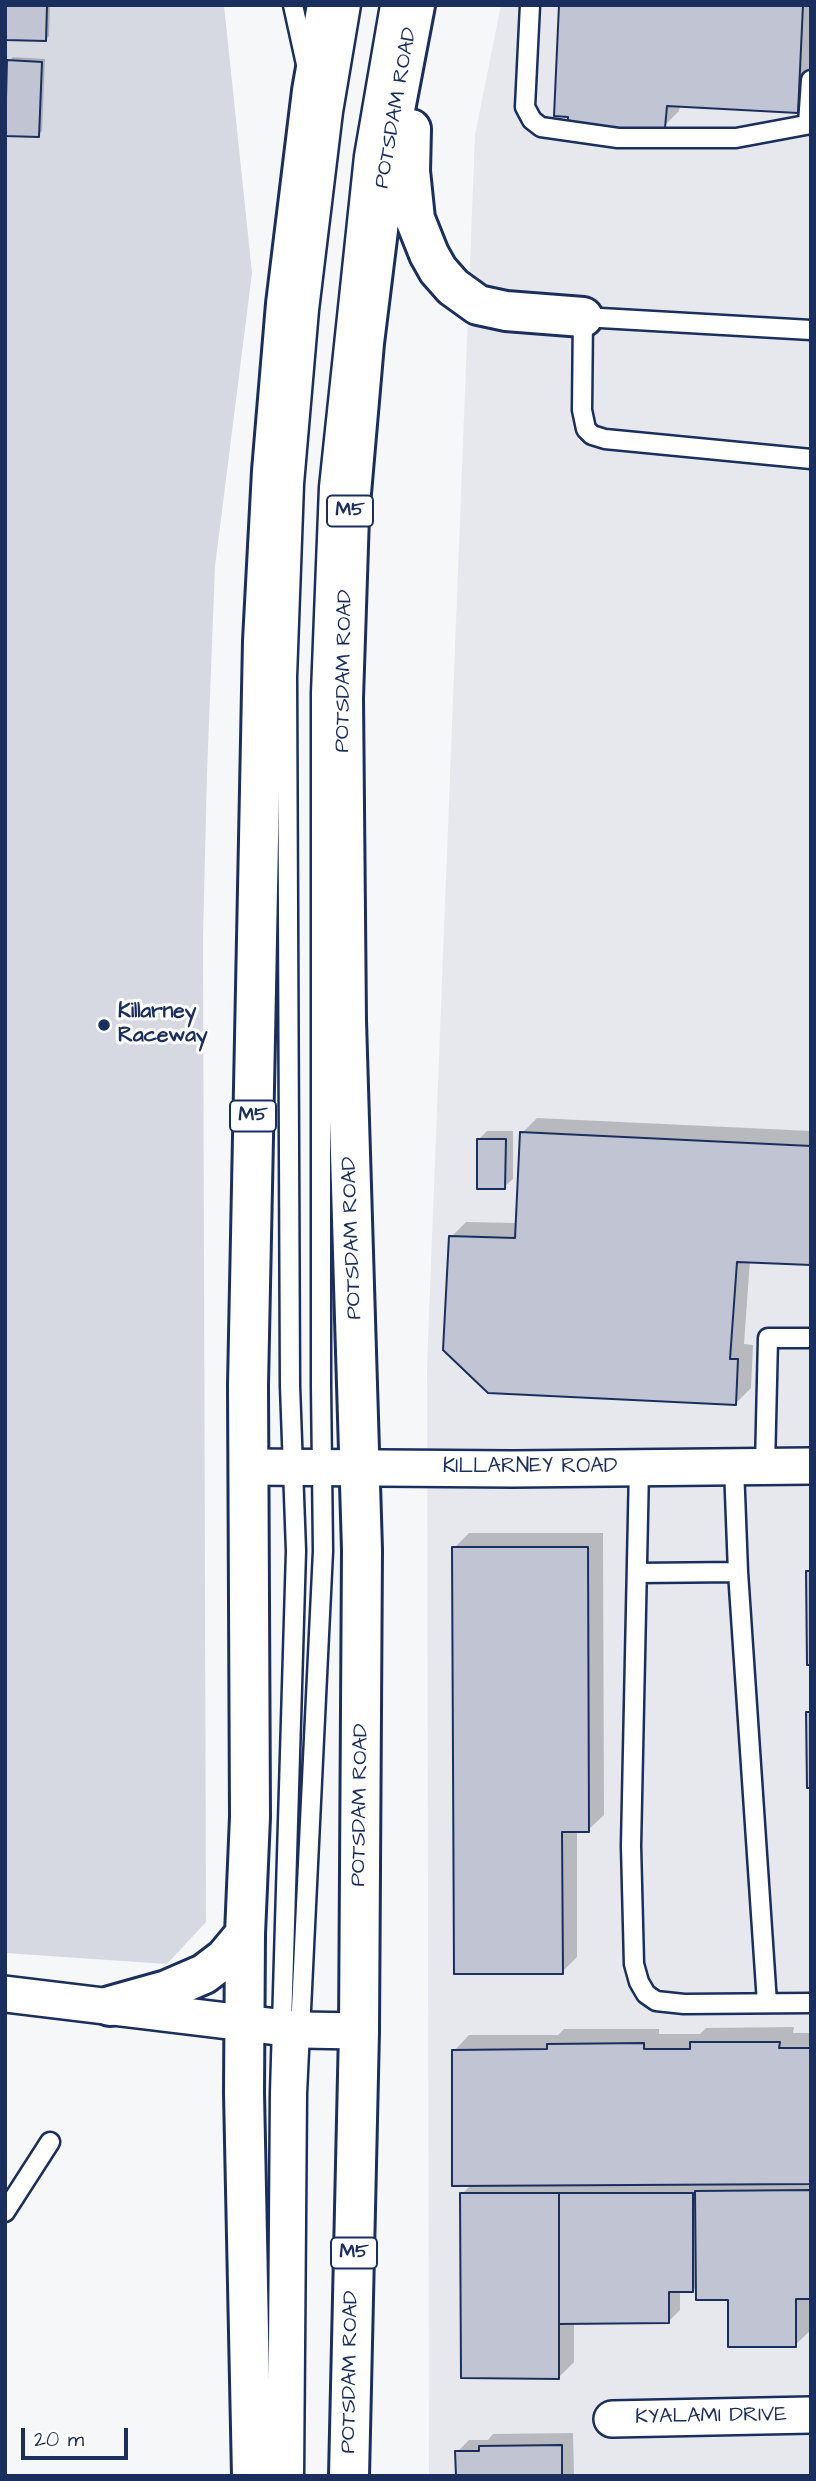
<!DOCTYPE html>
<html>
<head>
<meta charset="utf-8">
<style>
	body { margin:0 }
	#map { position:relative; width:816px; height:2481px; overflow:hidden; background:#f6f7f9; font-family:"Architects Daughter",sans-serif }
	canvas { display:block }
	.frame { position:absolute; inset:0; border:7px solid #1b2f5e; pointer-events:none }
	.scale { position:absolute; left:21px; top:2428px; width:107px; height:32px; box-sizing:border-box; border:4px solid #1b2f5e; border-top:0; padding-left:9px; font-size:21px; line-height:24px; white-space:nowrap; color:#1b2f5e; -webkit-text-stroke:5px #fff; paint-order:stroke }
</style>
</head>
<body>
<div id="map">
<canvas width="816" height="2481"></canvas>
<div class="frame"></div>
<div class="scale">20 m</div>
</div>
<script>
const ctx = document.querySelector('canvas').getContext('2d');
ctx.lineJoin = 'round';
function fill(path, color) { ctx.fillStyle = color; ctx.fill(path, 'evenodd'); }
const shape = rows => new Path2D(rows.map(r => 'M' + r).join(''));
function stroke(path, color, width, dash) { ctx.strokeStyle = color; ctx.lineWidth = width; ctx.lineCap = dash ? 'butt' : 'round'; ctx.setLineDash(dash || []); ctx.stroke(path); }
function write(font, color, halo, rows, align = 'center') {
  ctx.font = font + ' "Architects Daughter",sans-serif'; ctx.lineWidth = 6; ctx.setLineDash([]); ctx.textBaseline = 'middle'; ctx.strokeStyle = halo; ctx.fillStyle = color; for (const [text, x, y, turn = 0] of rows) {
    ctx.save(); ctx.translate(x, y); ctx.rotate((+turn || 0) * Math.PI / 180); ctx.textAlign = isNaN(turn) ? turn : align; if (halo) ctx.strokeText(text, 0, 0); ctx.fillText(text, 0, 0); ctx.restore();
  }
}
const built = shape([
	[501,5,811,5,811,2476,429,2476,427,1365,475,135]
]);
const green = shape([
	[5,5,224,5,252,273,215,566,207,773,203,937,206,1922,167,1964,5,1953]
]);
const shadow = shape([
	[8,5,50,5,49,36,45,40],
	[560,5,811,5,811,98,797,111,680,105,679,111,664,126,651,126,648,129],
	[13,57,45,59,42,131,38,135,9,61],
	[537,1118,811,1131,811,1263,750,1260,744,1344,753,1345,751,1388,736,1403,451,1237,466,1222,517,1223,522,1133],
	[487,1131,513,1131,513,1179,504,1187,479,1139],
	[469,1533,603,1533,604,1815,588,1830,577,1830,577,1957,562,1972,454,1548],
	[794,2027,793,2033,811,2033,811,2330,795,2345,730,2298,698,2285,693,2290,680,2290,680,2310,668,2322,574,2322,574,2362,559,2377,462,2194,472,2184,454,2051,469,2035,558,2035,564,2029,659,2029,659,2034,700,2034,706,2028],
	[573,2433,574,2476,457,2476,457,2452,469,2440,488,2440,493,2434]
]);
const building = shape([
	[6,5,47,5,46,41,5,40,6,5],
	[559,5,803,5,798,113,667,106,665,128,648,128,648,131,568,127,568,117,554,116,559,5],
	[7,60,42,62,39,137,5,136,7,60],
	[520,1132,811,1146,811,1265,737,1262,730,1359,738,1359,736,1405,488,1393,443,1350,449,1236,515,1238,520,1132],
	[477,1139,506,1139,505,1189,477,1189,477,1139],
	[452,1547,588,1547,589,1832,562,1832,563,1974,454,1974,452,1547],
	[806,1571,811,1571,811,1665,807,1665,806,1571],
	[806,1712,811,1712,811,1788,807,1788,806,1712],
	[690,2042,780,2042,779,2048,811,2048,811,2184,452,2186,452,2050,547,2049,547,2044,644,2043,644,2049,690,2049,690,2042],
	[811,2190,811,2299,796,2299,796,2347,728,2347,728,2300,696,2300,695,2191,811,2190],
	[460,2193,559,2193,559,2379,461,2378,460,2193],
	[559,2193,693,2193,693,2292,669,2292,669,2323,559,2324,559,2193],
	[562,2445,562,2476,456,2476,455,2451,479,2451,479,2446,562,2445]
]);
const lane = shape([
	[293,5,306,64],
	[530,5,525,107,532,120,541,127,618,138,736,138,811,124],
	[808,124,811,80],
	[811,330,583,317,582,410,586,429,592,435,605,439,811,459],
	[765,1466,768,1338,811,1338],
	[734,1467,738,1572,767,2003],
	[639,1468,631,1846,634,1964,639,1982,646,1994,656,2001,684,2004,811,2003],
	[638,1573,738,1572],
	[5,2212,50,2142],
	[277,2476,280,2093,296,1551,290,1386,287,677,294,484,309,310,333,112,351,5],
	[294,2476,297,2093,323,1551,321,1386,321,693,329,487,364,156,390,5]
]);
const street = shape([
	[249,1467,513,1469,811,1466],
	[5,1994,302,2030,359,2031],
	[612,2419,811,2415]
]);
const primary = shape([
	[411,129,410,171,415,219,429,254,438,270,453,287,478,305,506,311,583,317],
	[110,2006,167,1990,204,1974,225,1958,245,1934],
	[252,2476,244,2093,245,1934,250,1817,248,1385,263,641,272,471,286,304,312,91,327,5],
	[349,2476,359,2031,362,1550,346,1021,343,698,349,516,364,343,389,141,415,5]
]);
const markers = [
	[104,1025,7,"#1b2f5e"]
];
const shields = [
	[350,511,46],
	[253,1116,46],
	[354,2253,46]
];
const shieldNames = [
	["M5",350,511],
	["M5",253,1116],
	["M5",354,2253]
];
const streetNames = [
	["POTSDAM ROAD",397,108,-80],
	["POTSDAM ROAD",345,671,-89],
	["POTSDAM ROAD",353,1238,-92],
	["KILLARNEY ROAD",530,1468],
	["POTSDAM ROAD",361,1805,-89],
	["POTSDAM ROAD",351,2372,-89],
	["KYALAMI DRIVE",711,2417,-1]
];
const poiNames = [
	["Killarney",118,1013],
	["Raceway",118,1037]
];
fill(built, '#e6e8ee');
fill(green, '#d6d9e2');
fill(shadow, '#0003');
fill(building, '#c0c4d3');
stroke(building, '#1b2f5e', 2);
stroke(lane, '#1b2f5e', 23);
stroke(street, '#1b2f5e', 40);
stroke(primary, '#1b2f5e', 44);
stroke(lane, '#fff', 18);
stroke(street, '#fff', 35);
stroke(primary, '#fff', 38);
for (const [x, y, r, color] of markers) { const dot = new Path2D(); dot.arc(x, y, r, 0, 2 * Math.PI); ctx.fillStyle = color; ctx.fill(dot); stroke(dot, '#fff', 2.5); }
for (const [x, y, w] of shields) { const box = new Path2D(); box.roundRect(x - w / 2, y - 15.5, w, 31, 5); ctx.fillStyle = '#fff'; ctx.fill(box); stroke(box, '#1b2f5e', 2); }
write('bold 19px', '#1b2f5e', null, shieldNames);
write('21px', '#1b2f5e', '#fff', streetNames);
write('bold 21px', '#1b2f5e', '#fff', poiNames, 'left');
</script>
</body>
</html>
